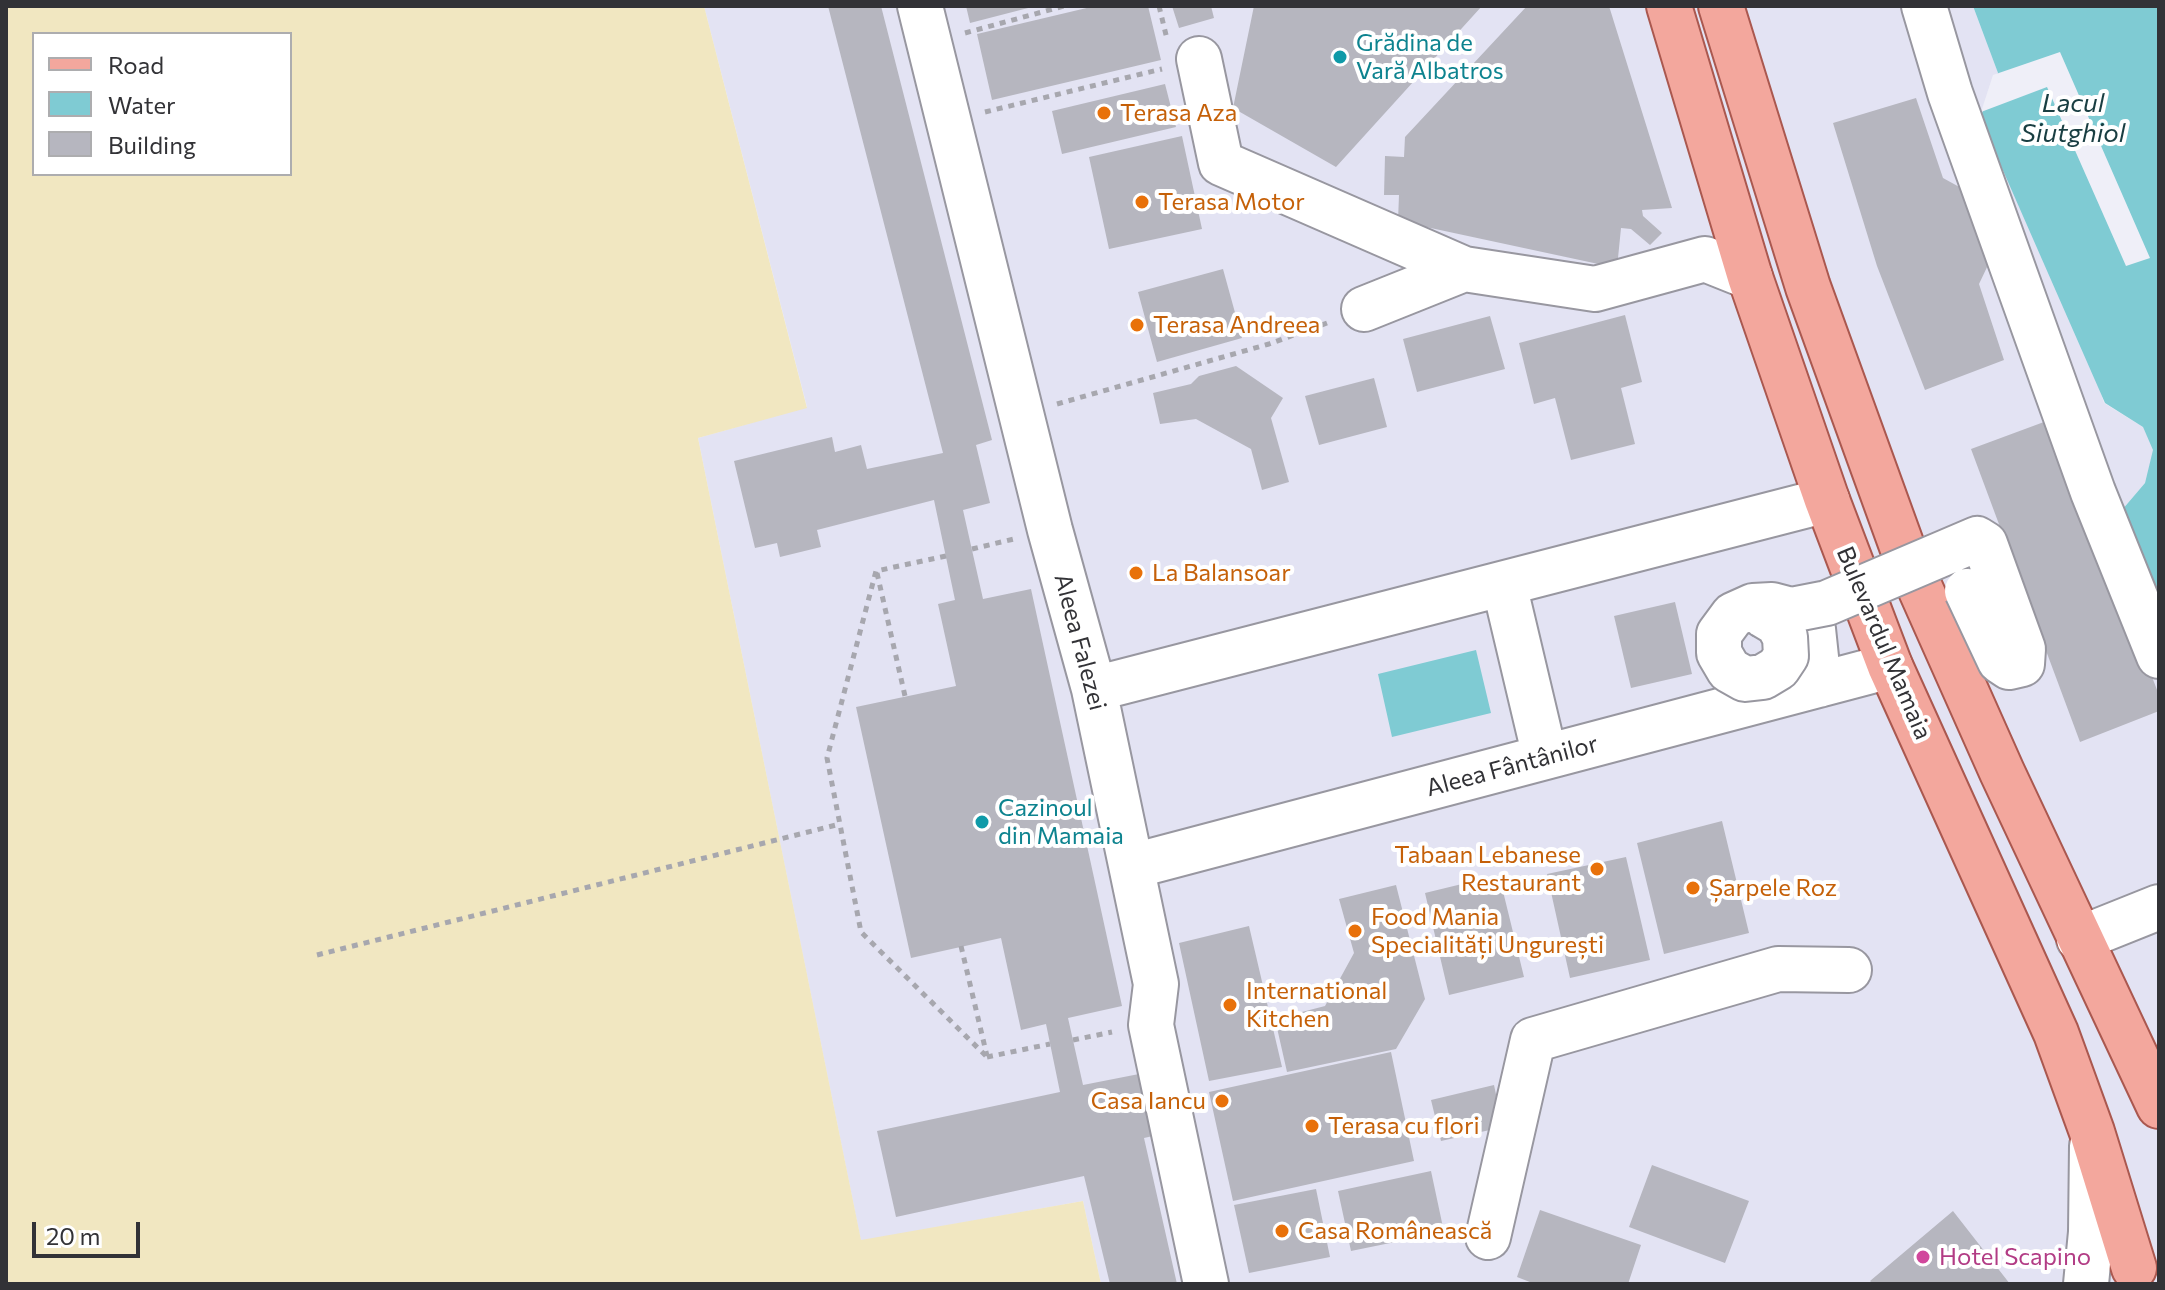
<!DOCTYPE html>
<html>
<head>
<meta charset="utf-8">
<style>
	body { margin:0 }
	#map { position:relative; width:2165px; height:1290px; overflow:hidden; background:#efeff8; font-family:Commissioner,sans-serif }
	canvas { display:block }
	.frame { position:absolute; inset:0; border:8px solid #323236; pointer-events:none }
	.legend { position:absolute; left:32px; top:32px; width:260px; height:144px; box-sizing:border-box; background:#fff; border:2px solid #adadaf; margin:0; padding:10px 14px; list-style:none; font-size:24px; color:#323236 }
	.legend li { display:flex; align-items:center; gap:16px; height:40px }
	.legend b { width:40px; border:2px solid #adadaf }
	.scale { position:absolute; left:32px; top:1222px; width:108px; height:36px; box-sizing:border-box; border:4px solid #323236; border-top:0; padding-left:10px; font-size:24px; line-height:28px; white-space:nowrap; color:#323236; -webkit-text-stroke:6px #fff; paint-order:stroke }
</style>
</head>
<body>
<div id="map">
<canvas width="2165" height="1290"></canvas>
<div class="frame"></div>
<ul class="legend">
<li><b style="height:10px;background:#f3a79d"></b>Road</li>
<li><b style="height:22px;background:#7fcbd3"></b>Water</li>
<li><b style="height:22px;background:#b6b6bf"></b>Building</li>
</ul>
<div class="scale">20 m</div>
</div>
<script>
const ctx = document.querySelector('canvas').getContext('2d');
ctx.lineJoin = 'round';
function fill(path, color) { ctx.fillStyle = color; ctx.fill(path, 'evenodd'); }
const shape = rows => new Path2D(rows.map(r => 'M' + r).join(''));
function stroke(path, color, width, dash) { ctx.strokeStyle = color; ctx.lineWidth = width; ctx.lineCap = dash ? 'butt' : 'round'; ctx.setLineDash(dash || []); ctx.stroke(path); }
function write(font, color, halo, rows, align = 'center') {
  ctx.font = font + ' Commissioner,sans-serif'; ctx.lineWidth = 8; ctx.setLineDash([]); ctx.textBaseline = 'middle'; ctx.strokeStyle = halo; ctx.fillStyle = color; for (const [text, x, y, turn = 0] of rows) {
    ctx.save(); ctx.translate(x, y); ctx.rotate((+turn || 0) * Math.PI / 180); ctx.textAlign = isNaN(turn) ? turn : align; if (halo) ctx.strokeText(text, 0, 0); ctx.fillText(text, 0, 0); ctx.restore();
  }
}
const built = shape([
	[704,6,1973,6,1998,73,2104,403,2143,427,2154,450,2145,483,2116,517,2159,615,2159,1284,1101,1284,1083,1201,861,1241,698,438,807,407]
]);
const sand = shape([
	[6,6,704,6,807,408,698,438,861,1240,1083,1201,1101,1284,6,1284],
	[34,34,290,34,290,174,34,174]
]);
const water = shape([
	[1973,6,2159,6,2159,615,2116,517,2145,483,2153,450,2143,427,2105,403,1980,118,1998,73],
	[1476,650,1491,713,1392,737,1378,674]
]);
const pier = shape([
	[2060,52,2150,258,2126,266,2047,87,1981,112,1993,75]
]);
const building = shape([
	[828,6,881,6,992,440,976,445,990,503,963,510,983,599,1031,589,1122,1006,1068,1018,1083,1085,1139,1074,1153,1136,1144,1138,1177,1284,1110,1284,1084,1176,896,1217,877,1131,1060,1092,1046,1024,1021,1030,1001,938,911,958,856,707,956,686,938,604,955,600,934,500,817,530,821,547,780,557,777,543,755,548,734,461,832,437,835,452,861,445,867,469,943,453],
	[966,6,1032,6,1032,7,970,23],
	[1095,6,1148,6,1161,60,992,100,977,34],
	[1172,6,1211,6,1214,18,1179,28],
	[1254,6,1482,6,1336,167,1233,108],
	[1527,6,1609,6,1672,208,1642,210,1643,216,1662,233,1650,245,1631,229,1621,228,1617,268,1398,221,1399,195,1384,195,1385,156,1404,157,1405,137],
	[1165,84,1176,127,1062,154,1052,111],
	[1916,98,1943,178,1963,189,1989,263,1979,284,2004,360,1925,390,1877,266,1833,123],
	[1182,136,1202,229,1109,249,1089,157],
	[1223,269,1242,338,1157,362,1138,292],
	[1625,315,1642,382,1621,388,1635,444,1571,460,1555,398,1534,404,1519,343],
	[1490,316,1505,369,1417,392,1403,339],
	[1236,366,1283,398,1271,418,1289,482,1262,490,1251,449,1196,419,1160,424,1153,393,1191,384,1199,376],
	[1374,378,1387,427,1319,445,1305,396],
	[2052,419,2159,695,2159,711,2080,742,1971,449],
	[1675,602,1692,674,1631,688,1614,616],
	[1722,821,1749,933,1664,954,1637,843],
	[1626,857,1650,960,1570,978,1547,874],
	[1499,875,1524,977,1449,995,1425,893],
	[1396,885,1425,999,1396,1049,1287,1072,1275,1019,1325,1006,1354,953,1339,899],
	[1249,926,1282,1067,1209,1081,1179,943],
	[1391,1052,1414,1161,1233,1201,1209,1092],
	[1494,1085,1503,1127,1441,1141,1431,1100],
	[1652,1165,1749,1201,1725,1263,1629,1227],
	[1431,1171,1444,1232,1351,1251,1338,1191],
	[1316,1189,1330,1257,1249,1273,1234,1205],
	[1540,1210,1641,1245,1628,1284,1535,1284,1517,1277],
	[1953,1211,2010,1284,1873,1284,1870,1281]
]);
const path = shape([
	[1159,6,1167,39],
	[965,33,1064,6],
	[985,112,1162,69],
	[1057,404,1269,344,1327,323],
	[972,549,1014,539],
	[946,556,876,571,827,758,861,932,987,1057],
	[877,573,905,696],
	[961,946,987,1056],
	[317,955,840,824],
	[1073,1040,1112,1032],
	[987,1057,1050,1044]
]);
const minor = shape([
	[920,6,1050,530,1094,689,1156,984,1151,1025,1206,1284],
	[1924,6,1950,93,2093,492,2159,656],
	[1199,59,1221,163,1464,269,1595,289,1705,259,1750,277],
	[1364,309,1464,269],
	[1504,584,1545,757],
	[1763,615,1762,612,1771,610,1813,629,1819,685],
	[1094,689,1827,500],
	[1133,866,1890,666],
	[2079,939,2159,907],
	[1488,1237,1533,1040,1778,969,1849,970],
	[2086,1284,2091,1232,2092,1146]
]);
const major = shape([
	[1669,6,1750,277,1827,500,1890,666,2056,1033,2092,1132,2134,1268],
	[1721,6,1808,287,1904,552,2002,772,2159,1106]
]);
const minorBridge = shape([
	[1763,615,1778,624,1785,637,1786,656,1778,668,1763,677,1745,679,1729,670,1719,653,1719,634,1733,615,1753,606,1772,605,1791,610,1827,603,1977,539,1985,544,2023,649,2022,664,2009,667,2000,661,1967,591]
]);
const markers = [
	[1340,57,8,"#0f9aa8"],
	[1104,113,8,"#e8710a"],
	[1142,202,8,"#e8710a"],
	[1137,325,8,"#e8710a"],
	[1136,573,8,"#e8710a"],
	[982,822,8,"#0f9aa8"],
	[1597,869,8,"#e8710a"],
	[1693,888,8,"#e8710a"],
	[1355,931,8,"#e8710a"],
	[1230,1005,8,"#e8710a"],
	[1222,1101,8,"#e8710a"],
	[1312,1126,8,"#e8710a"],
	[1282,1231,8,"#e8710a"],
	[1923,1257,8,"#d1479c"]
];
const cultureNames = [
	["Grădina de",1356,43],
	["Vară Albatros",1356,71],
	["Cazinoul",998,808],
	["din Mamaia",998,836]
];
const foodNames = [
	["Terasa Aza",1120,113],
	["Terasa Motor",1158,202],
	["Terasa Andreea",1153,325],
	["La Balansoar",1152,573],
	["Tabaan Lebanese",1581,855,"right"],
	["Restaurant",1581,883,"right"],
	["Șarpele Roz",1709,888],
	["Food Mania",1371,917],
	["Specialități Ungurești",1371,945],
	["International",1246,991],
	["Kitchen",1246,1019],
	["Casa Iancu",1206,1101,"right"],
	["Terasa cu flori",1328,1126],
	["Casa Românească",1298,1231]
];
const streetNames = [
	["Aleea Falezei",1080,642,75],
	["Bulevardul Mamaia",1884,643,67],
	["Aleea Fântânilor",1512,766,-15]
];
const hotelNames = [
	["Hotel Scapino",1939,1257]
];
const waterNames = [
	["Lacul",2073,103],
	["Siutghiol",2073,133]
];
fill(built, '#e3e3f3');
fill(sand, '#f1e7c1');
fill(water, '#7fcbd3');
fill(pier, '#efeff8');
fill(building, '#b6b6bf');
stroke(minor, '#9897a0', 48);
stroke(major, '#aa584f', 48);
stroke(path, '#a7a7ae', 5, [6, 6]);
stroke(minor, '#fff', 44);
stroke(major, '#f3a79d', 44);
stroke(minorBridge, '#9897a0', 48, []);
stroke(minorBridge, '#fff', 44);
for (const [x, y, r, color] of markers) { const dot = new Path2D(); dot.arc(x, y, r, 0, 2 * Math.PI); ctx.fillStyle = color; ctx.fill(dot); stroke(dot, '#fff', 3); }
write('24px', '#0d838f', '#fff', cultureNames, 'left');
write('24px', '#c56008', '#fff', foodNames, 'left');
write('24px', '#323236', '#fff', streetNames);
write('24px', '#b23c85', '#fff', hotelNames, 'left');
write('italic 26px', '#193e42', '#fff', waterNames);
</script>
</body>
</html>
